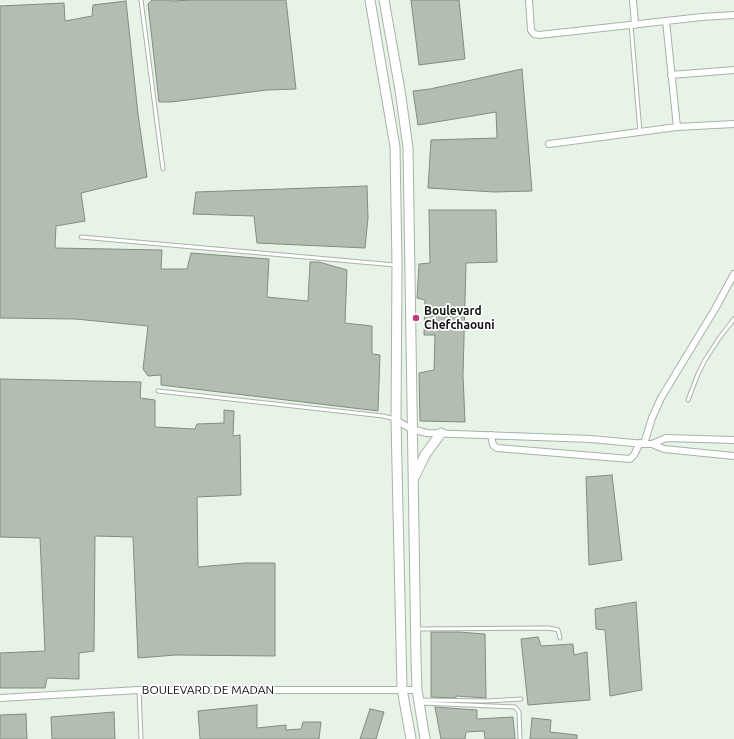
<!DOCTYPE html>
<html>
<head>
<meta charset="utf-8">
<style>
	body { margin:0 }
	canvas { display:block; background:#e8f3e7 }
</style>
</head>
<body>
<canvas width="734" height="739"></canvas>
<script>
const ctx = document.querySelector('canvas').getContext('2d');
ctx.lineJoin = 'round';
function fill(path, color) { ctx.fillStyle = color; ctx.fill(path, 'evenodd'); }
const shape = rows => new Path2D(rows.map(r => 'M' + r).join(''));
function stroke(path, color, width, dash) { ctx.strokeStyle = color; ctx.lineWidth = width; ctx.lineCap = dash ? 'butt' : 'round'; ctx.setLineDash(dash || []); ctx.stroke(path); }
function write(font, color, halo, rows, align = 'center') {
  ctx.font = font + ' Ubuntu,sans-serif'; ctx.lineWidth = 3.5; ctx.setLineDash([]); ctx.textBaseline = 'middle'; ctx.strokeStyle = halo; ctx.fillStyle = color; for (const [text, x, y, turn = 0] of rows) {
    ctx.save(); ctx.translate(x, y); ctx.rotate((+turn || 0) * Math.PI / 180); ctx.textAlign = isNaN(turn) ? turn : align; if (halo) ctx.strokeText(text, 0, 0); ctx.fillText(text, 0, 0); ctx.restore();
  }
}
const building = shape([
	[152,0,171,0,171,1,194,0,286,0,296,89,267,90,171,102,159,102,148,4,152,0],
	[411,0,459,0,465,59,419,65,411,0],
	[126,1,138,114,147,177,81,193,85,221,56,226,55,248,162,250,161,269,187,269,191,253,269,259,267,297,308,301,310,262,319,262,347,270,345,323,372,326,372,354,380,355,378,411,161,385,161,375,148,376,143,369,148,326,75,319,0,318,0,6,64,3,65,21,92,16,93,5,126,1],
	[522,69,532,191,494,192,428,188,431,140,497,138,496,112,418,125,413,91,430,89,522,69],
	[367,186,368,218,365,248,257,243,254,216,193,214,196,192,367,186],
	[429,210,496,210,497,262,466,263,463,375,465,422,420,421,419,373,434,370,435,335,424,335,425,300,417,298,419,264,430,263,429,210],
	[0,379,141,382,140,398,155,400,155,427,195,429,197,424,224,423,224,410,234,411,233,436,240,435,241,495,197,497,198,567,245,563,275,563,275,656,176,655,138,658,133,537,95,536,94,651,79,653,79,679,47,678,45,688,0,688,0,653,45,651,40,538,0,537,0,379],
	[612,475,622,560,589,565,586,477,612,475],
	[636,602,642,690,610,696,605,630,596,629,595,609,636,602],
	[431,632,459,632,485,634,486,698,456,696,456,698,431,697,431,632],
	[538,637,541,646,573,644,574,655,587,652,590,700,528,705,521,639,538,637],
	[257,705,257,728,286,725,286,730,301,729,303,722,321,722,319,739,200,739,198,711,257,705],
	[435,707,477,710,477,719,513,717,515,739,485,739,484,731,466,732,465,739,441,739,435,707],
	[370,709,384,712,376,739,360,739,370,709],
	[114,712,115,739,52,739,51,717,114,712],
	[26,714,27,739,0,739,0,715,26,714],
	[532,718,551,720,550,732,577,735,577,739,530,739,532,718]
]);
const lane = shape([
	[141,0,163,169],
	[631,25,640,132],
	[81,237,395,265],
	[158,391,383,416,395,419],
	[688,400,698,374,705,360,720,337,734,319],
	[417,629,548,628,558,630,560,638],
	[139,690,141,739],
	[419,700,487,701,521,699],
	[421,703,515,707,519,712,520,739]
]);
const street = shape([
	[529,0,531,30,534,34,539,35,702,17,734,15],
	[633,0,635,25],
	[666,21,677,127],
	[671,75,734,70],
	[549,144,677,127,734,124],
	[396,420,411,429,427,433,591,439,644,444,652,444,666,438,734,440],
	[491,435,493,445,497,448,630,459,634,455,640,443],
	[644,444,652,418,661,398,715,309,734,274],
	[652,444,664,449,734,456],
	[0,698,139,690,417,690]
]);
const secondary = shape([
	[370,0,395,147,397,265,396,420,402,689,411,739],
	[384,0,400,90,408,148,416,659,417,690,425,739],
	[415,476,425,455,441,433]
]);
const markers = [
	[416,318,4,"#bf3b7e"]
];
const poiNames = [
	["Boulevard",424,311],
	["Chefchaouni",424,325]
];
const streetNames = [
	["BOULEVARD DE MADAN",208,690]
];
fill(building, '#b3bdb2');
stroke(building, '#828c81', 1);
stroke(lane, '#a8b3a7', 5);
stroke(street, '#a8b3a7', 8);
stroke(secondary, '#a8b3a7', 11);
stroke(lane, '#fff', 3);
stroke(street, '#fff', 6);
stroke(secondary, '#fff', 9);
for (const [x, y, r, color] of markers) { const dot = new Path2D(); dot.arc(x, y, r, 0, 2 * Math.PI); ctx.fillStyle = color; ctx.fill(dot); stroke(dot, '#fff', 1.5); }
write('bold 12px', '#0e120e', '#fff', poiNames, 'left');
write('12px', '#0e120e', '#fff', streetNames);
</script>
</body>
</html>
